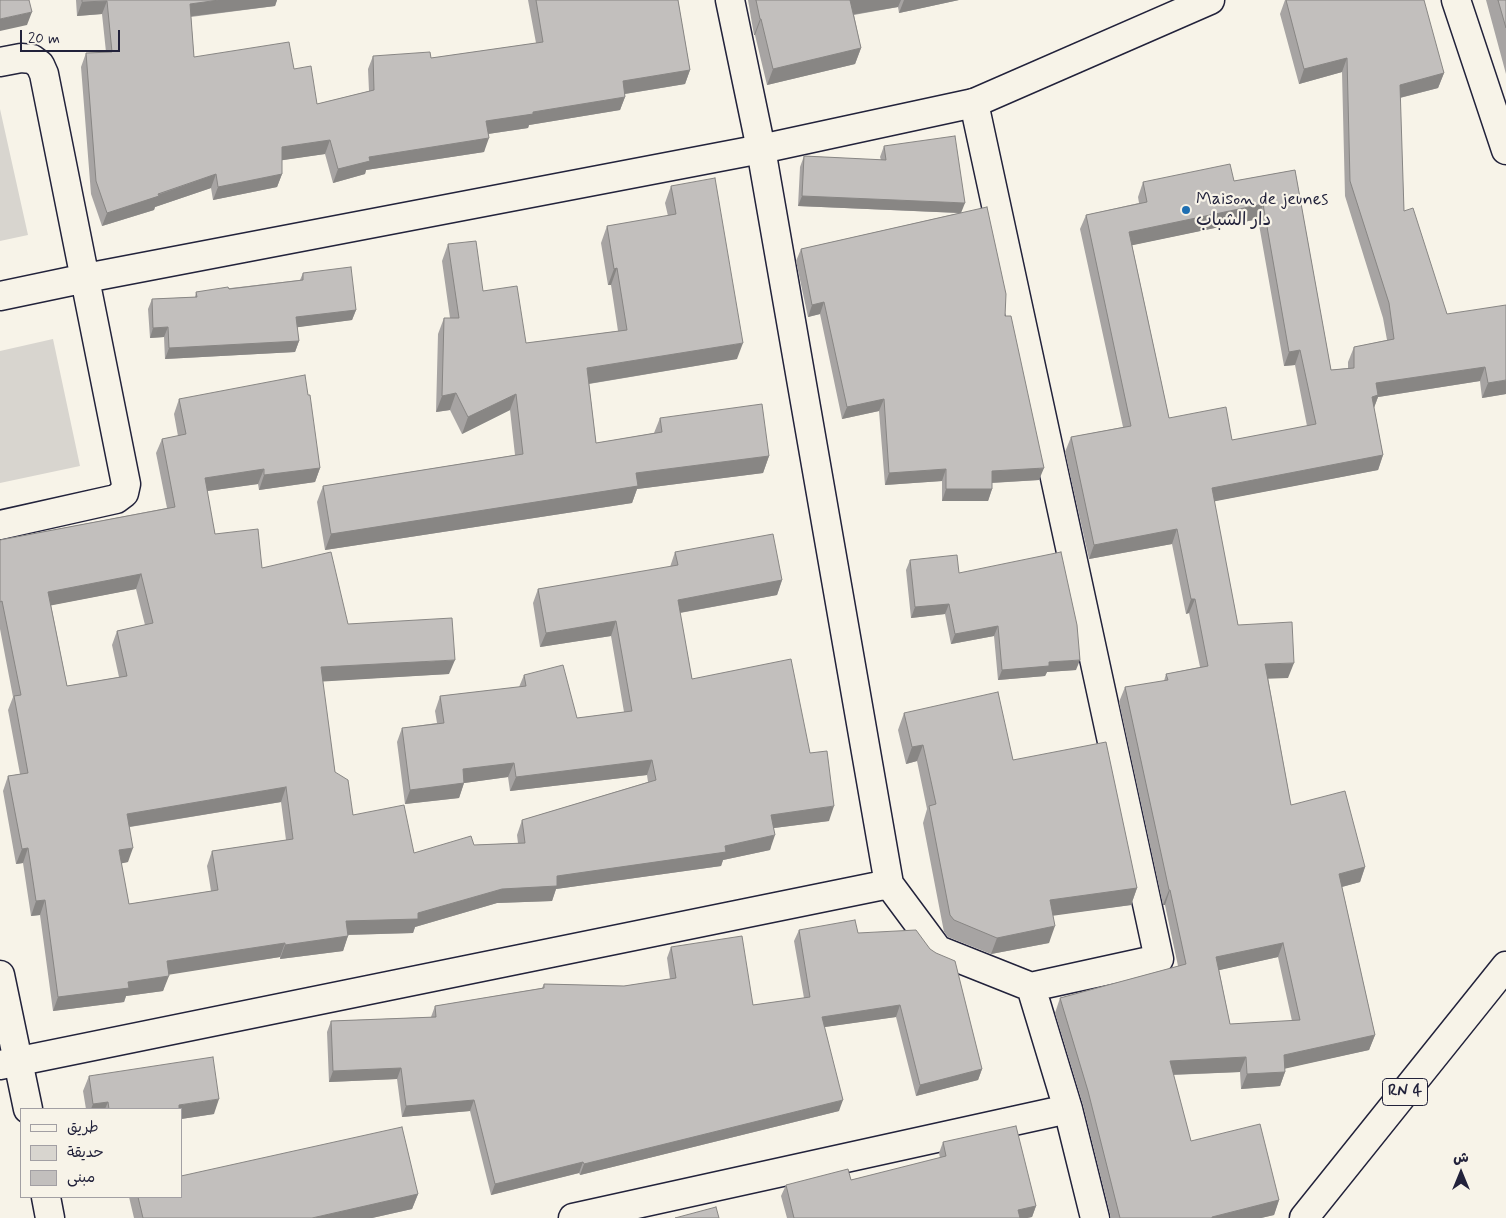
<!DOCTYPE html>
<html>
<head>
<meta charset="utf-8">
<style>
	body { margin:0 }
	#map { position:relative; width:1506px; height:1218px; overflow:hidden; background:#f7f3e8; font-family:Mynerve,"Playpen Sans Arabic",sans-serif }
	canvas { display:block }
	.legend { position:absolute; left:20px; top:1108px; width:162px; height:90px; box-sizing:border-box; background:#f7f3e8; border:1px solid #a29fa3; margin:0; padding:6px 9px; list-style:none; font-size:15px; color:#22223b }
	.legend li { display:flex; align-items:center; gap:10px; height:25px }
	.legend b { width:25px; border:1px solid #a29fa3 }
	.north { position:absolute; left:1436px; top:1148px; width:50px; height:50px; -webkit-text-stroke:4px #f7f3e8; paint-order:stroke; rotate:0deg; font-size:14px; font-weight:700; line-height:20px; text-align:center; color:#22223b }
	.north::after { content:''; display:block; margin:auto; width:18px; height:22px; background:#22223b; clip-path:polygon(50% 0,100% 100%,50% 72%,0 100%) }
	.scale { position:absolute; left:20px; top:30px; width:100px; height:22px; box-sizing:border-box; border:2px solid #22223b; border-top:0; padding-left:6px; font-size:15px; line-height:18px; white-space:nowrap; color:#22223b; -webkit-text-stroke:4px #f7f3e8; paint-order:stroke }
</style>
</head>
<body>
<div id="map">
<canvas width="1506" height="1218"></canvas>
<ul class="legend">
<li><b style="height:6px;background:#f7f3e8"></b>طريق</li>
<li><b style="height:14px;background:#d8d5cf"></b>حديقة</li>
<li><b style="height:14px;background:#c2bfbd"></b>مبنى</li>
</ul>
<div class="north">ش</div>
<div class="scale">20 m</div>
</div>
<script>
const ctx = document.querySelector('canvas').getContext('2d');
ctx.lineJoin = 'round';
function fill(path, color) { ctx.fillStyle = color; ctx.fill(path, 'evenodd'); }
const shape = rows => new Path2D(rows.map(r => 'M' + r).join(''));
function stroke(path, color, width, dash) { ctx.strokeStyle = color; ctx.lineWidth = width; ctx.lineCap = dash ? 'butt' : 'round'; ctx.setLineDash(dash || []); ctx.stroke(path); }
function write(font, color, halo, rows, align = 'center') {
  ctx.font = font + ' Mynerve,"Playpen Sans Arabic",sans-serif'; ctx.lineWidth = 4.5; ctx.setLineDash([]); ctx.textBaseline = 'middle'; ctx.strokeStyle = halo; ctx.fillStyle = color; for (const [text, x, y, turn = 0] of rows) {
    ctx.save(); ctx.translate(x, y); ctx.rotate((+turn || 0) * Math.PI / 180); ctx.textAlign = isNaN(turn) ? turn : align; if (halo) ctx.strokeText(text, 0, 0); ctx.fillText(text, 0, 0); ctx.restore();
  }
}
const green = shape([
	[0,109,28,235,0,241],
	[53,339,80,466,0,483,0,351]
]);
const minor = shape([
	[1456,0,1506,150],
	[889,884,938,950,1031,987,1159,959,974,103],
	[1031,987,1068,1109,1095,1218],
	[0,1065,889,884,761,149,730,0],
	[573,1218,1068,1109]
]);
const major = shape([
	[0,62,21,58,32,59,40,65,44,74,126,484,124,493,116,499,0,525],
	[0,296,86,278,761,149,974,103,1210,0],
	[0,975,28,1109],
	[46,1197,50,1218],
	[1304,1218,1506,966]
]);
const wall = shape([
	[76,0,277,0,275,6,191,17,194,57,294,69,317,104,369,91,368,69,373,56,431,58,536,43,528,0,678,0,690,70,685,84,625,94,625,97,620,110,529,125,528,128,488,134,484,152,366,170,365,174,333,183,325,154,282,160,282,174,277,187,213,200,211,188,155,207,154,210,102,226,91,194,81,67,86,53,106,52,102,14,77,16],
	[748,0,959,0,899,13,898,7,854,15,861,48,855,64,767,85,755,35,754,35],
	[1285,0,1444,73,1438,88,1400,98,1404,211,1447,314,1506,394,1482,398,1480,381,1378,397,1374,408,1383,455,1378,470,1214,501,1238,625,1288,678,1268,678,1291,805,1365,867,1360,882,1342,887,1375,1035,1369,1050,1285,1068,1285,1072,1280,1086,1241,1089,1240,1072,1173,1075,1191,1141,1279,1200,1274,1215,1261,1218,1111,1218,1083,1105,1055,1013,1060,998,1178,966,1165,905,1163,905,1119,702,1125,687,1164,681,1166,674,1200,667,1189,613,1186,614,1172,544,1089,559,1065,452,1071,437,1123,427,1080,229,1086,215,1139,203,1138,197,1143,182,1234,181,1295,170,1331,370,1348,368,1348,362,1354,347,1387,340,1383,318,1345,196,1342,72,1299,84,1280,14],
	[1258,219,1284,366,1295,365,1307,426,1232,440,1169,418,1132,245],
	[1278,957,1292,1021,1230,1024,1219,970],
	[1486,0,1506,0,1506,74],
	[884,146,961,212,1005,316,1039,480,992,483,992,489,988,501,942,501,942,481,885,485,879,411,842,419,820,314,808,317,796,261,801,249,959,213,798,206,800,167,804,156,881,160,880,157],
	[671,186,737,359,589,384,596,443,654,433,660,418,769,456,763,473,637,489,632,503,325,550,317,502,323,486,515,455,510,410,462,434,450,410,436,412,438,334,444,318,450,318,442,261,448,244,483,291,526,343,618,331,611,285,608,285,601,243,607,226,668,216,665,203],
	[303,273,356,310,352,320,297,327,299,341,295,352,165,359,164,337,150,338,148,309,152,299,195,297,196,292,300,280],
	[308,395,320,468,315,482,259,490,258,484,207,491,215,534,262,568,348,624,449,674,322,681,335,772,353,815,414,853,474,845,518,843,517,835,522,820,648,782,647,775,510,791,508,777,464,783,459,798,405,804,397,742,402,728,437,723,435,711,440,696,519,687,524,675,577,718,624,712,611,636,540,647,533,603,538,589,670,567,675,552,782,580,777,595,680,613,692,679,810,753,829,821,774,828,770,850,723,860,721,866,556,889,552,901,497,903,415,927,413,933,348,935,343,951,280,959,280,957,168,974,163,991,126,996,124,1002,53,1011,40,915,31,916,23,863,16,864,3,791,8,776,20,774,8,710,13,697,0,629,0,540,167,508,156,453,162,439,178,436,174,414,179,399],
	[136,589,145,625,117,631,112,645,119,677,67,686,51,605],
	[281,802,286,840,212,851,207,866,211,891,129,904,121,863,128,862,130,827],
	[910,560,959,573,1076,670,1047,672,1045,676,998,680,994,636,951,644,945,614,911,618,906,570],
	[904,713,1013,760,1137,888,1131,905,1053,915,1049,943,991,954,948,937,944,932,923,823,927,809,917,761,906,764,898,730],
	[799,930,858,933,982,1069,978,1080,916,1096,896,1017,824,1027,839,1111,580,1175,579,1173,491,1195,470,1111,402,1117,397,1079,329,1082,327,1032,331,1021,431,1017,435,1006,542,988,544,984,624,986,670,979,667,958,671,947,753,1005,804,998,794,941],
	[89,1076,214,1114,181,1119,181,1109,86,1109,83,1091],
	[943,1142,1036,1206,1032,1217,1027,1218,787,1218,781,1196,786,1185,851,1180,940,1158,939,1153],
	[418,1194,412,1209,372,1218,134,1218,129,1197]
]);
const shadedWall = shape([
	[219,0,277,0,275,6,185,17,190,4],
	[850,0,901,0,898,7,844,16],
	[904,0,959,0,899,13],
	[107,1,102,14,77,16,82,2],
	[32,12,27,25,0,31,0,19],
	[760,19,761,19,755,35,754,35],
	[861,48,855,64,767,85,773,69],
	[1347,58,1342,72,1299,84,1304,69],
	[690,70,685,84,618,95,623,81],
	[1444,73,1438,88,1395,99,1400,85],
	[625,97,620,110,529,125,528,128,481,135,486,121,533,112],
	[489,138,484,152,366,170,365,174,333,183,338,169,369,157],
	[330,140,325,154,277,161,282,147],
	[216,174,211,188,155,207,154,210,102,226,107,213],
	[282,174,277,187,213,200,218,187],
	[802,196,965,203,961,213,798,206],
	[1263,204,1258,219,1124,247,1129,232],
	[617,268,611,285,608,285,614,269],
	[824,302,820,314,808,317,812,305],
	[356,310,352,320,292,328,296,317],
	[168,327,164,337,150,338,153,328],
	[299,341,295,352,165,359,169,348],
	[743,343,737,359,581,385,587,368],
	[1300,350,1295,365,1284,366,1289,352],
	[1485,367,1480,381,1378,397,1373,410,1366,411,1376,383],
	[1506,380,1506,394,1482,398,1488,383],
	[456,393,450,410,436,412,442,396],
	[516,394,510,410,462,434,468,417],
	[884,399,879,411,842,419,847,407],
	[1383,455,1378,470,1206,503,1212,488],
	[769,456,763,473,637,489,632,503,325,550,331,534,636,473],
	[320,468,315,482,259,490,264,475],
	[1044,468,1039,480,988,483,992,471],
	[264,469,258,484,200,492,205,478],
	[946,469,942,481,885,485,889,473],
	[946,489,992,489,988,501,942,501],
	[1177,529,1172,544,1089,559,1094,545],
	[141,574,136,589,43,607,48,592],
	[782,580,777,595,673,614,678,600],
	[1191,599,1195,599,1189,613,1186,614],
	[949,604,945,614,911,618,915,607],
	[616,621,611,636,540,647,546,633],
	[998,626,994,636,951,644,955,634],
	[455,660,449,674,315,682,321,667],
	[1080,660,1076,670,1047,672,1045,676,998,680,1002,670,1049,662],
	[1294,663,1288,678,1260,679,1265,664],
	[923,745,917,761,906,764,912,747],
	[652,760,647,775,510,791,516,777],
	[514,763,508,777,457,784,463,769],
	[464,783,459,798,405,804,410,790],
	[286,787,281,802,122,828,127,814],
	[834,806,829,821,766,829,771,815],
	[775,835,770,850,723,860,721,866,556,889,552,901,497,903,415,927,413,933,341,935,346,921,418,913,502,889,557,876,725,846],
	[28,848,23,863,16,864,22,849],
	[133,848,128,862,114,865,119,850],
	[1365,867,1360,882,1334,889,1339,874],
	[1137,888,1131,905,1044,917,1050,900],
	[1169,890,1170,890,1165,905,1163,905],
	[45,900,40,915,31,916,36,901],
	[1055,926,1049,943,991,954,997,938],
	[348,936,343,951,280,959,285,945],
	[285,943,280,957,161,976,167,961],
	[1283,943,1278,957,1211,972,1216,957],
	[169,976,163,991,126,996,124,1002,53,1011,58,997,128,982],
	[900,1005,896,1017,818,1028,822,1017],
	[1375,1035,1369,1050,1279,1070,1284,1055],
	[1246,1057,1240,1072,1164,1075,1170,1061],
	[401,1068,397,1079,329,1082,333,1071],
	[982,1069,978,1080,916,1096,920,1085],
	[1285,1072,1280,1086,1241,1089,1247,1074],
	[219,1099,214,1114,181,1119,181,1109,177,1109,179,1105],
	[474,1100,470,1111,402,1117,406,1106],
	[843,1100,839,1111,580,1175,584,1164],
	[108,1102,105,1109,91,1109,93,1104],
	[583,1162,579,1173,491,1195,495,1184],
	[418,1194,412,1209,372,1218,312,1218],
	[1279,1200,1274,1215,1261,1218,1212,1218,1212,1217],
	[1036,1206,1032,1217,1027,1218,1015,1218,1018,1210]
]);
const building = shape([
	[0,0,29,0,32,12,0,19,0,0],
	[82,0,219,0,190,4,194,57,289,42,294,69,311,66,317,104,374,90,373,56,430,52,431,58,543,42,536,0,678,0,690,70,623,81,625,97,533,112,533,114,486,121,489,138,369,157,370,161,338,169,330,140,282,147,282,174,218,187,216,174,158,194,159,196,107,213,96,181,86,53,112,52,107,1,82,2,82,0],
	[756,0,852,0,850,0,861,48,773,69,761,19,760,19,756,0],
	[1286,0,1424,0,1444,73,1400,85,1404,211,1413,208,1447,314,1506,305,1506,380,1488,383,1485,367,1376,383,1378,395,1372,397,1383,455,1212,488,1238,625,1292,622,1294,663,1265,664,1291,805,1345,791,1365,867,1339,874,1375,1035,1284,1055,1285,1072,1247,1074,1246,1057,1170,1061,1191,1141,1260,1124,1279,1200,1212,1217,1212,1218,1120,1218,1088,1091,1060,998,1186,964,1170,890,1169,890,1125,687,1168,680,1166,674,1208,666,1195,599,1191,599,1177,529,1094,545,1071,437,1131,426,1086,215,1147,202,1143,182,1230,164,1234,181,1295,170,1331,370,1354,368,1354,347,1394,339,1389,303,1350,181,1347,58,1304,69,1286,0],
	[1263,204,1289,352,1300,350,1316,424,1232,440,1226,407,1169,418,1129,232,1263,204],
	[1283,943,1300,1020,1230,1024,1216,957,1283,943],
	[1498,0,1506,0,1506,28,1498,0],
	[955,136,965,203,802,196,804,156,886,160,884,146,955,136],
	[715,178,743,343,587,368,596,443,662,432,660,418,762,404,769,456,636,473,638,486,331,534,323,486,523,454,516,394,468,417,456,393,442,396,444,318,459,318,448,244,476,241,483,291,517,286,526,343,627,330,617,268,614,269,607,226,676,214,671,186,715,178],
	[987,207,1006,294,1005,316,1011,316,1044,468,992,471,992,489,946,489,946,469,889,473,884,399,847,407,824,302,812,305,801,249,987,207],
	[351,267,356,310,296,317,299,341,169,348,168,327,153,328,152,299,197,297,196,292,228,287,229,289,303,280,303,273,351,267],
	[305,375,308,395,310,395,320,468,264,475,264,469,205,478,215,534,258,529,262,568,331,552,348,624,452,618,455,660,321,667,335,772,348,780,353,815,404,805,414,853,471,836,474,845,525,843,522,820,656,780,652,760,516,777,514,763,463,769,464,783,410,790,402,728,444,723,440,696,526,686,524,675,563,665,577,718,632,711,616,621,546,633,538,589,678,565,675,552,773,534,782,580,678,600,692,679,791,659,810,753,827,751,834,806,771,815,775,835,725,846,726,852,557,876,557,886,502,889,418,913,418,919,346,921,348,936,285,945,285,943,167,961,169,976,128,982,129,988,58,997,45,900,36,901,28,848,22,849,8,776,28,773,14,696,21,695,2,601,0,602,0,540,175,507,162,439,186,434,179,399,305,375],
	[141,574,153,623,117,631,127,676,67,686,48,592,141,574],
	[286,787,293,839,212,851,218,890,129,904,119,850,133,848,127,814,286,787],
	[1061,552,1077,625,1080,660,1049,662,1049,666,1002,670,998,626,955,634,949,604,915,607,910,560,957,555,959,573,1061,552],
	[998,692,1013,760,1106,742,1137,888,1050,900,1055,926,997,938,954,920,950,915,929,806,936,804,923,745,912,747,904,713,998,692],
	[855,920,858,933,916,930,930,949,936,953,955,961,982,1069,920,1085,900,1005,822,1017,843,1100,584,1164,583,1162,495,1184,474,1100,406,1106,401,1068,333,1071,331,1021,436,1017,435,1006,544,988,544,984,624,986,676,978,671,947,742,936,753,1005,810,997,799,930,855,920],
	[213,1057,219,1099,179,1105,179,1109,109,1109,108,1102,93,1104,89,1076,213,1057],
	[1016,1126,1036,1206,1018,1210,1020,1218,794,1218,786,1185,848,1169,851,1180,946,1156,943,1142,1016,1126],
	[402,1127,418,1194,312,1218,143,1218,138,1197,181,1197,181,1176,402,1127],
	[716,1207,719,1218,675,1218,716,1207]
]);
const markers = [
	[1186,210,5,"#1f6fb2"]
];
const shields = [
	[1405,1092,45]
];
const shieldNames = [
	["RN 4",1405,1092]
];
const poiNames = [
	["Maison de jeunes",1196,200],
	["دار الشباب",1196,221]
];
fill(green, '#d8d5cf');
stroke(minor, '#22223b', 31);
stroke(major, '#22223b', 31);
stroke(minor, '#f7f3e8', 28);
stroke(major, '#f7f3e8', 28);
fill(wall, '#a7a4a3');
fill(shadedWall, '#888684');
fill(building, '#c2bfbd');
stroke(building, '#888684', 1);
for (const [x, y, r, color] of markers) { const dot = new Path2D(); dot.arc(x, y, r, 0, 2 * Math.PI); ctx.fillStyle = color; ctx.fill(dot); stroke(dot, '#f7f3e8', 2); }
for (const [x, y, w] of shields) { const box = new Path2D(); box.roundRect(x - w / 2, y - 13.5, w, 27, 4); ctx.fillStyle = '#f7f3e8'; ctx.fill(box); stroke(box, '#22223b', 1); }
write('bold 16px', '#22223b', null, shieldNames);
write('18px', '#22223b', '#f7f3e8', poiNames, 'left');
</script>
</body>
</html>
